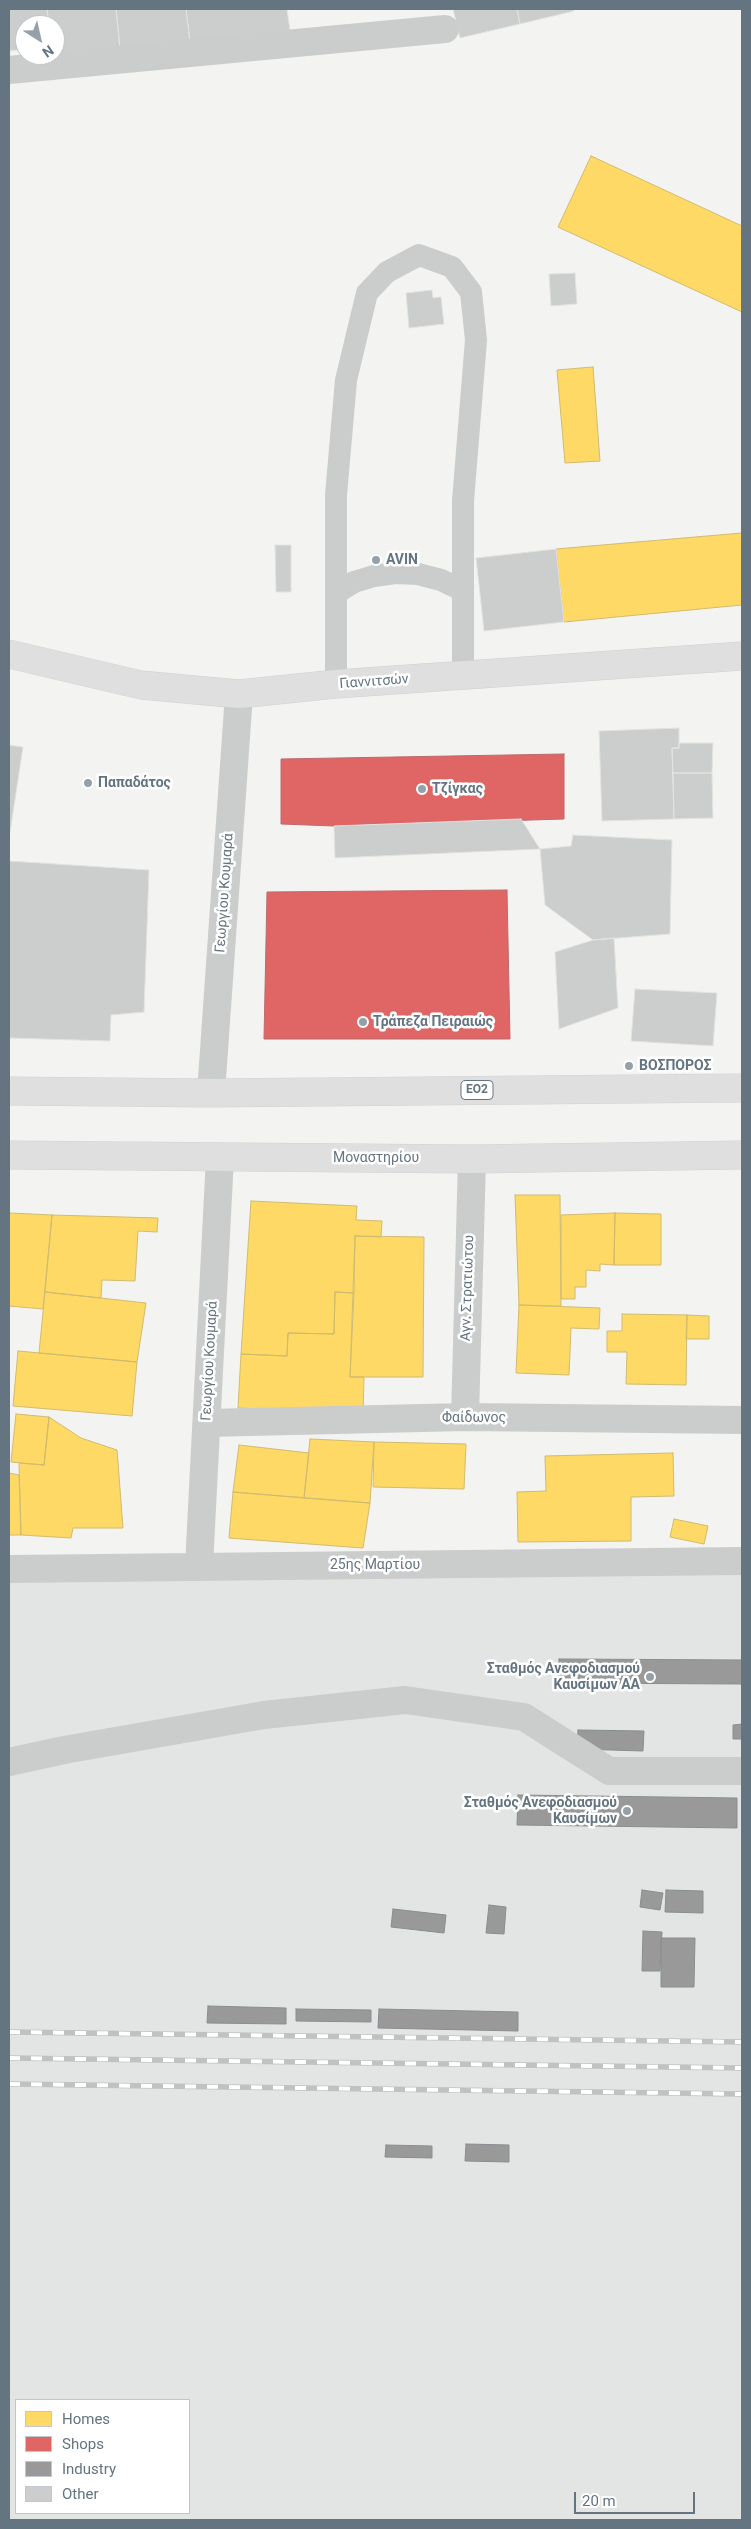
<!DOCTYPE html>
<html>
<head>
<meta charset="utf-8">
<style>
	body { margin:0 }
	#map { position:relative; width:751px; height:2529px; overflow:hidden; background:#f3f3f1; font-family:Roboto,sans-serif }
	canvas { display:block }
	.frame { position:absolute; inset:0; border:10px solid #647481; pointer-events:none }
	.legend { position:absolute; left:15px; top:2399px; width:175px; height:115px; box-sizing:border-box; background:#fff; border:1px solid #c1c7cd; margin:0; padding:6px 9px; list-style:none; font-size:15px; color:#647481 }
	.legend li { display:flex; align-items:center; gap:10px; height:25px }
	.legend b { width:25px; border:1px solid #c1c7cd }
	.north { position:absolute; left:15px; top:15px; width:50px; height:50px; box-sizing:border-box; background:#fff; border:1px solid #c1c7cd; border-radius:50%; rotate:145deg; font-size:14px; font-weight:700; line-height:20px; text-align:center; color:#647481 }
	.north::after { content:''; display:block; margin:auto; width:18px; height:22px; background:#96a0a8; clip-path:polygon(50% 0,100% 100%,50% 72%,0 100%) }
	.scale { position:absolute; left:574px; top:2492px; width:121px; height:22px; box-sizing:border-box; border:2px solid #647481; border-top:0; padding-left:6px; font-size:15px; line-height:18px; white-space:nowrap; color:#647481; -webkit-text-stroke:4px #fff; paint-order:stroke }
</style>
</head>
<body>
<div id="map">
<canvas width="751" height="2529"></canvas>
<div class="frame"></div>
<ul class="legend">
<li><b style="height:14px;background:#ffd966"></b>Homes</li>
<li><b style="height:14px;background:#e06666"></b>Shops</li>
<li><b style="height:14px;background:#999"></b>Industry</li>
<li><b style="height:14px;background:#cccece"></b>Other</li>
</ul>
<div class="north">N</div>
<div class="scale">20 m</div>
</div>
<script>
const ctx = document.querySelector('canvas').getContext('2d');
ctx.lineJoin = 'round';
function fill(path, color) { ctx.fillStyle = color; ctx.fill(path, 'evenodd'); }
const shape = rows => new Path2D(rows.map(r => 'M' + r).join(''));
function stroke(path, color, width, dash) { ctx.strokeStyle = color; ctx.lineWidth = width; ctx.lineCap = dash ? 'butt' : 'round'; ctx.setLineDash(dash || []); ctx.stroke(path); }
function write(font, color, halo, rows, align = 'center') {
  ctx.font = font + ' Roboto,sans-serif'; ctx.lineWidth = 5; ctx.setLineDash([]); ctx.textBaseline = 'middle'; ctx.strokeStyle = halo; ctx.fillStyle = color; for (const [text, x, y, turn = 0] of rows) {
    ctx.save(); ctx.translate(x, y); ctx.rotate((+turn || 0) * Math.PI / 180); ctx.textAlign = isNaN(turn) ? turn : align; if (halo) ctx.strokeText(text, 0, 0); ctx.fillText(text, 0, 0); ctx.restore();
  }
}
const built = shape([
	[742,1572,742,2520,9,2520,9,1581],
	[16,2400,189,2400,189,2513,16,2513]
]);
const homes = shape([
	[591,156,742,226,742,312,558,227,591,156],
	[593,367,600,461,565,463,557,370,593,367],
	[742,533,742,605,564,622,556,549,742,533],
	[515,1195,560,1195,561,1306,519,1305,515,1195],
	[251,1201,357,1206,356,1220,382,1221,381,1237,355,1236,354,1293,335,1292,334,1334,288,1333,287,1356,241,1354,251,1201],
	[9,1213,52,1215,43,1309,9,1306,9,1213],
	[615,1213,661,1214,661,1265,614,1265,615,1213],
	[615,1213,614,1265,600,1264,600,1271,586,1270,586,1287,575,1287,575,1299,561,1299,561,1215,615,1213],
	[52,1215,158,1218,157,1232,138,1231,135,1281,102,1280,101,1298,45,1292,52,1215],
	[355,1236,424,1237,423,1377,350,1377,355,1236],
	[45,1292,146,1303,137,1362,39,1353,45,1292],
	[335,1292,354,1293,350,1377,364,1377,363,1413,238,1408,241,1354,287,1356,288,1333,334,1334,335,1292],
	[519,1305,600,1308,599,1329,571,1328,569,1375,516,1373,519,1305],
	[622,1314,687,1315,686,1385,626,1384,627,1352,607,1352,607,1331,622,1331,622,1314],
	[687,1315,709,1316,709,1339,686,1339,687,1315],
	[18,1351,137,1362,132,1416,13,1406,18,1351],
	[16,1414,49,1417,44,1465,11,1462,16,1414],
	[49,1417,81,1438,117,1450,123,1528,73,1528,71,1538,21,1535,19,1463,44,1465,49,1417],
	[310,1439,374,1442,370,1503,304,1498,310,1439],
	[374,1442,466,1444,464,1489,373,1487,374,1442],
	[239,1445,309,1453,304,1498,233,1492,239,1445],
	[673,1453,674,1496,631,1497,631,1541,518,1542,517,1492,546,1491,545,1456,673,1453],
	[9,1473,19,1475,21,1535,9,1535,9,1473],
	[233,1492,370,1503,363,1548,229,1538,233,1492],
	[674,1519,708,1526,704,1544,670,1537,674,1519]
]);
const shops = shape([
	[564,754,564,819,334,826,281,824,281,759,564,754],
	[507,890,510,1039,264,1039,267,892,507,890]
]);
const industry = shape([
	[559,1659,742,1660,742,1684,558,1683,559,1659],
	[742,1724,742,1739,733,1739,733,1725,742,1724],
	[578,1730,644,1731,643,1751,577,1749,578,1730],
	[518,1795,737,1798,737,1828,517,1825,518,1795],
	[642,1890,663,1893,660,1910,640,1907,642,1890],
	[666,1890,703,1891,703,1913,665,1912,666,1890],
	[489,1905,506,1907,504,1934,486,1933,489,1905],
	[393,1909,446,1915,444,1933,391,1927,393,1909],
	[643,1931,662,1932,660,1971,642,1971,643,1931],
	[661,1938,695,1938,694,1987,661,1987,661,1938],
	[208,2006,286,2008,286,2024,207,2023,208,2006],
	[296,2009,371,2010,371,2022,296,2021,296,2009],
	[379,2009,518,2012,518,2031,378,2028,379,2009],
	[466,2144,509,2145,509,2162,465,2161,466,2144],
	[386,2145,432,2146,432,2158,385,2157,386,2145]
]);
const building = shape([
	[9,9,47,9,49,25,25,25,25,49,9,51,9,9],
	[47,9,116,9,120,48,55,53,55,25,49,25,47,9],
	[116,9,186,9,190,42,120,48,116,9],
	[186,9,287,9,290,30,190,42,186,9],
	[453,9,517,9,520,24,460,38,453,9],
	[517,9,573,9,574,11,520,24,517,9],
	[575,273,577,304,551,306,549,274,575,273],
	[432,290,433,298,441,297,444,324,409,328,406,293,432,290],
	[275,545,291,545,291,592,276,592,275,545],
	[556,549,564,622,484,631,476,558,556,549],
	[679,728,679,748,672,748,674,819,602,821,599,731,679,728],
	[679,743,713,743,712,773,673,773,672,748,679,748,679,743],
	[9,745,23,747,10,833,9,833,9,745],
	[673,773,712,773,713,818,674,819,673,773],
	[521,819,540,849,335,858,334,826,521,819],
	[573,835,672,840,670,934,593,940,545,905,540,849,571,846,573,835],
	[9,861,149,870,144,1012,111,1015,110,1041,9,1038,9,861],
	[614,938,618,1008,559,1029,555,952,593,940,614,938],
	[635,989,717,993,713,1046,631,1041,635,989]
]);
const lane = shape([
	[336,593,354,582,374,576,395,573,418,574,441,580,462,590],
	[336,684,336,495,346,380,367,293,387,272,419,255,452,267,471,292,476,340,463,501,463,676]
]);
const street = shape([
	[9,70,445,29],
	[211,1093,239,694],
	[465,1417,472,1159],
	[207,1423,465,1417,742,1420],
	[199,1566,220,1157],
	[9,1569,742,1561],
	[9,1762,64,1750,264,1715,405,1700,524,1717,609,1771,742,1771]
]);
const secondary = shape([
	[9,654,141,685,239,694,336,684,742,656]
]);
const primary = shape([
	[9,1091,211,1093,742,1088],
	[9,1155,472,1159,742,1155]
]);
const rail = shape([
	[9,2032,742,2042],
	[9,2058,742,2068],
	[9,2084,742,2094]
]);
const markers = [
	[376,560,5,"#96a0a8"],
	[88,783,5,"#96a0a8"],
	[422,789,5,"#96a0a8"],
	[363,1022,5,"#96a0a8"],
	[629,1066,5,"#96a0a8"],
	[650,1677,5,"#96a0a8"],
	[627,1811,5,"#96a0a8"]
];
const shields = [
	[477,1090,32]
];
const shieldNames = [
	["ΕΟ2",477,1090]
];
const poiNames = [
	["AVIN",386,560],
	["Παπαδάτος",98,783],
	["Τζίγκας",432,789],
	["Τράπεζα Πειραιώς",373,1022],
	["ΒΟΣΠΟΡΟΣ",639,1066],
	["Σταθμός Ανεφοδιασμού",640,1669,"right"],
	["Καυσίμων ΑΑ",640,1685,"right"],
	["Σταθμός Ανεφοδιασμού",617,1803,"right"],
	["Καυσίμων",617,1819,"right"]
];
const streetNames = [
	["Γιαννιτσών",374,682,-4],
	["Γεωργίου Κουμαρά",225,893,-86],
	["Μοναστηρίου",376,1158],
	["Αγν. Στρατιώτου",468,1288,-88],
	["Γεωργίου Κουμαρά",210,1361,-87],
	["Φαίδωνος",474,1418],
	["25ης Μαρτίου",375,1565]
];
fill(built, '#e3e5e4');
fill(homes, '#ffd966');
stroke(homes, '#d0bb6e', 1);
fill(shops, '#e06666');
stroke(shops, '#bb6a6e', 1);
fill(industry, '#999');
stroke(industry, '#898e92', 1);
fill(building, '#cccece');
stroke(building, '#e2e2e1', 1);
stroke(secondary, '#cfd0d0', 29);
stroke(primary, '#d0d1d1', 29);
stroke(lane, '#cbcccc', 22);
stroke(street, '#cbcccc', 28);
stroke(secondary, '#dfdfe0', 28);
stroke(primary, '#dfdfe0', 28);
stroke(rail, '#c0c1c1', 5.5);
stroke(rail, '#fff', 4, [11]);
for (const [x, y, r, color] of markers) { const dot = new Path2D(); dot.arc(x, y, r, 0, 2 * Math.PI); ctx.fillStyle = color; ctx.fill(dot); stroke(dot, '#fff', 2); }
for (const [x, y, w] of shields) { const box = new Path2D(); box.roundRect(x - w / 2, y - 9.5, w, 19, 4); ctx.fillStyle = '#fff'; ctx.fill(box); stroke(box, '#647481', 1); }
write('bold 12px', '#647481', null, shieldNames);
write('bold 14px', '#647481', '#fff', poiNames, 'left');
write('14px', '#647481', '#fff', streetNames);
</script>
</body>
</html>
